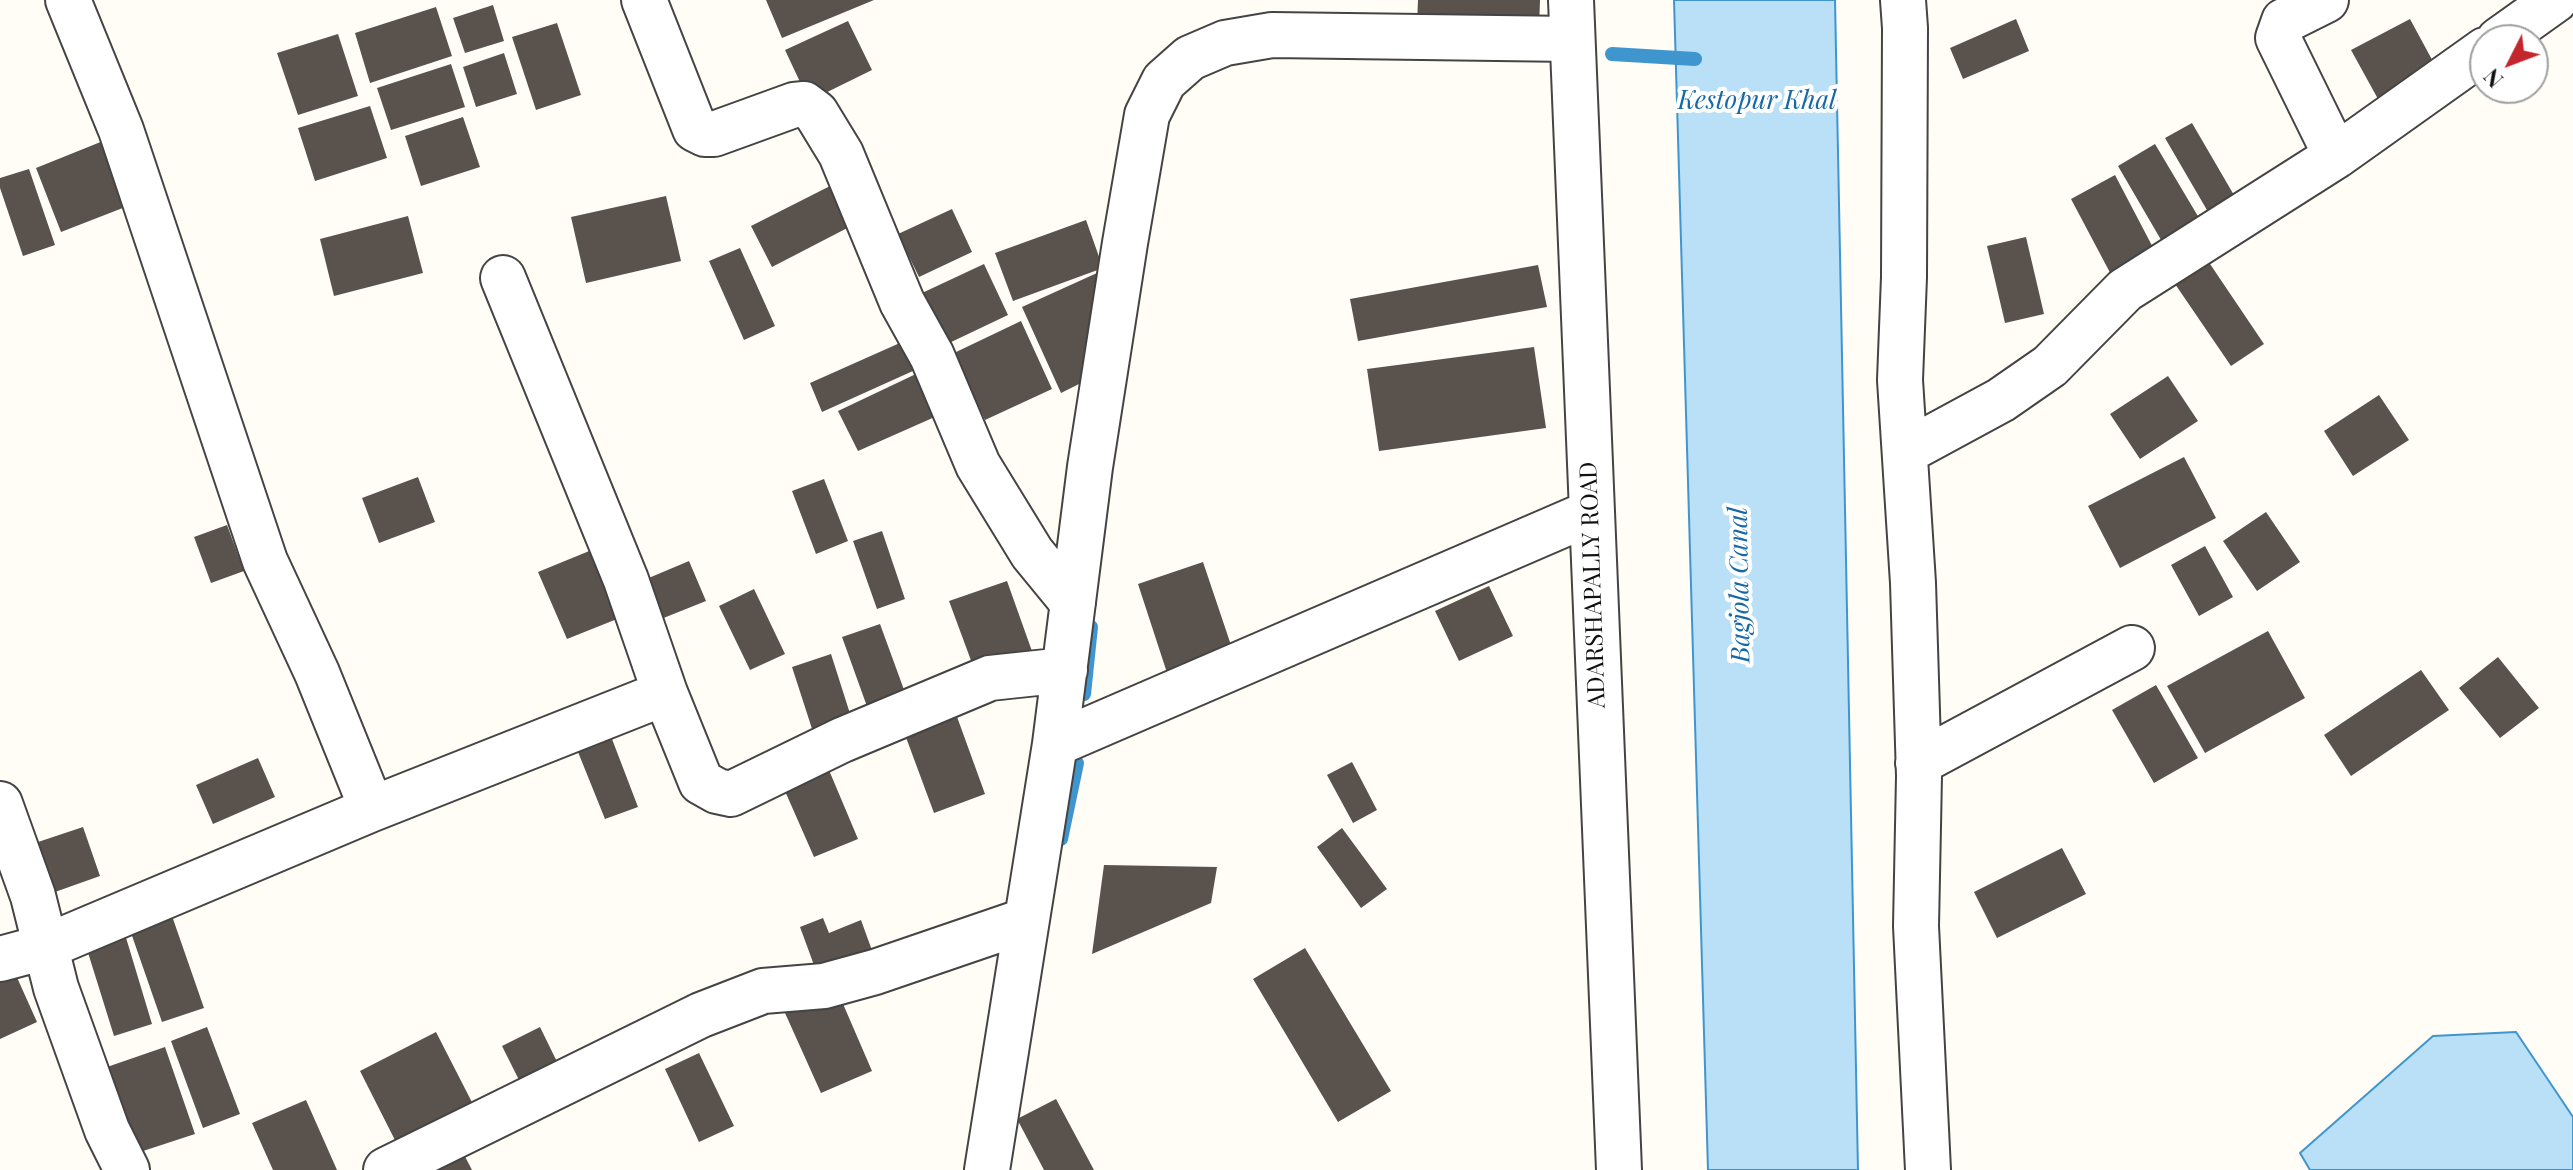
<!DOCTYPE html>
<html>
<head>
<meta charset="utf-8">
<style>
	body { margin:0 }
	#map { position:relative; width:2573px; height:1170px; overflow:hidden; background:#fffdf5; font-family:"Playfair Display",serif }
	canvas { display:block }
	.north { position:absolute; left:2469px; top:24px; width:80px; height:80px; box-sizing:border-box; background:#fff; border:2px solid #a0a0a0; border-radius:50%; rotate:228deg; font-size:22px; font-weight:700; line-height:32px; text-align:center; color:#111 }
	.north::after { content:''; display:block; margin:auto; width:28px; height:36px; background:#c4262e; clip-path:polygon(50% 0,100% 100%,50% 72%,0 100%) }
</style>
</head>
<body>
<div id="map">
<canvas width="2573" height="1170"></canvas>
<div class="north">N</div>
</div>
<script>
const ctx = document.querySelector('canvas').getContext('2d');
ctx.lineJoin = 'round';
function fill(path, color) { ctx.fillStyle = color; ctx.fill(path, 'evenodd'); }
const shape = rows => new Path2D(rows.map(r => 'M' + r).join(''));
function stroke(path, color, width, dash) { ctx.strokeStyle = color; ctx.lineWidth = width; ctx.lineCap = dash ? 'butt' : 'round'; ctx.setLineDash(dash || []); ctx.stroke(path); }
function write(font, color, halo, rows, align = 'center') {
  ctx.font = font + ' "Playfair Display",serif'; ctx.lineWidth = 8; ctx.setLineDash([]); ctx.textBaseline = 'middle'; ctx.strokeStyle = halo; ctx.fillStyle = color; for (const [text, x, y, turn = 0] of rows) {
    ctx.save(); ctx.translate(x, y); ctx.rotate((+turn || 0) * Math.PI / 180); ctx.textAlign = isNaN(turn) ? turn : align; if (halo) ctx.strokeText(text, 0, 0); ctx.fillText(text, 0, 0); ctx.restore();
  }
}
const water = shape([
	[1674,0,1835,0,1858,1170,1708,1170,1674,0],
	[2516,1032,2573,1117,2573,1170,2310,1170,2300,1153,2433,1036,2516,1032]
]);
const stream = shape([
	[1612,54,1695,59],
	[1084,694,1091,627],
	[1061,839,1077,763]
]);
const building = shape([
	[766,0,874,0,782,38],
	[1418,0,1540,0,1539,29,1417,24],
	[493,5,504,41,465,53,453,18],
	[436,7,452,56,370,83,355,33],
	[2016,19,2029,51,1963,79,1950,48],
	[2410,19,2436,67,2378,99,2351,50],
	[848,21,872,70,809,101,785,50],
	[557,23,581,95,536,110,512,37],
	[338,34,358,96,298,115,277,53],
	[504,53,517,94,476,107,463,67],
	[451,64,465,107,391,130,377,88],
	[370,106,387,158,315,181,298,128],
	[463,117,480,167,421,186,405,136],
	[2192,123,2238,202,2211,217,2165,138],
	[108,139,133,204,61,232,36,168],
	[2155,144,2202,223,2164,245,2118,166],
	[29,169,55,245,23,256,0,188,0,178],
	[2115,175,2159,259,2115,282,2071,199],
	[836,183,857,223,772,267,751,226],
	[666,196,681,261,586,283,571,217],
	[952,209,972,252,919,277,898,234],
	[408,216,423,273,334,296,320,239],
	[1086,220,1103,268,1013,301,995,253],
	[2026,237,2044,314,2005,323,1987,246],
	[740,248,775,326,744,340,709,261],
	[2206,258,2264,344,2231,366,2173,281],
	[984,264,1008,315,947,344,922,293],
	[1538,265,1547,307,1358,341,1350,299],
	[1097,273,1112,307,1091,378,1061,393,1022,307],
	[1021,321,1052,389,985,420,954,353],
	[911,338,924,366,822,412,810,383],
	[1534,347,1546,428,1379,451,1367,369],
	[918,373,937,416,858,451,838,411],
	[2168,376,2198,421,2140,459,2110,414],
	[2379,395,2409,440,2353,476,2324,431],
	[2184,457,2216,518,2120,568,2088,506],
	[418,477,435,522,379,543,362,498],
	[824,479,848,541,816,554,792,491],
	[2266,512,2300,562,2257,591,2223,541],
	[227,525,244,571,211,583,194,537],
	[882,531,905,599,877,609,853,541],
	[2205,546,2233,597,2199,616,2171,565],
	[599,547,627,615,567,639,538,572],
	[689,561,706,601,661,619,644,580],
	[1203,562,1236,660,1170,682,1138,584],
	[1007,581,1033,654,976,674,949,601],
	[1489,586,1513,636,1459,661,1435,611],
	[754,589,785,654,750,670,719,606],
	[880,624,907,698,869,712,842,637],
	[2268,631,2305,698,2205,753,2167,686],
	[831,654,853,723,814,735,792,667],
	[2498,657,2539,708,2500,738,2459,688],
	[2421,670,2449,710,2351,776,2324,735],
	[2156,685,2198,758,2154,783,2112,710],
	[956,714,985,794,934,813,904,732],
	[612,739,638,807,605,819,578,752],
	[258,758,275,797,213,824,196,785],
	[1352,762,1377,810,1353,823,1327,775],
	[826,763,858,839,814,857,781,782],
	[83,827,100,876,55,892,38,842],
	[1342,828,1387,889,1361,908,1317,847],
	[2062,848,2086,894,1997,938,1974,892],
	[1104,865,1217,867,1211,903,1092,954],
	[172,916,204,1008,162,1022,130,930],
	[823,918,829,933,861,920,874,956,818,976,800,927],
	[124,931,152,1024,114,1036,85,943],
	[1305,948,1391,1091,1338,1122,1253,979],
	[15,973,37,1022,0,1039,0,980],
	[837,990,872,1071,821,1093,785,1013],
	[207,1027,240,1114,203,1128,171,1041],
	[540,1027,563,1074,525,1092,502,1046],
	[436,1032,478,1114,401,1152,360,1071],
	[165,1047,195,1134,137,1153,107,1067],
	[699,1053,734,1126,699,1142,665,1069],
	[1056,1099,1094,1170,1044,1170,1017,1119],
	[306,1100,337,1170,273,1170,252,1123],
	[459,1145,472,1170,423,1170]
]);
const minor = shape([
	[644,0,695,129,705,134,714,134,794,105,804,104,816,113,841,154,902,302,932,356,978,465,1032,553,1073,603],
	[1571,0,1619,1170],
	[1903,0,1905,28,1904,277,1900,380,1913,583,1919,776,1916,926,1928,1170],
	[2326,0,2284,21,2278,38,2336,156],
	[2499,40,2555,0],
	[503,278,626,580,665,693,701,782,717,791,731,794,842,740,990,678,1065,670],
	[1905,452,2001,400,2050,366,2125,290,2336,156,2485,50],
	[1055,744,1090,467,1125,243,1147,115,1164,81,1190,58,1225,43,1272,35,1572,39],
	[1918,763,2132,648],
	[0,804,33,896,56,988,107,1130,127,1170],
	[372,809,665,693],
	[0,959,45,947,372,809,317,673,265,561,121,130,68,0],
	[386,1170,701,1015,763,991,824,986,875,972,1027,920],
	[987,1170,1055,744,1590,513]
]);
const streetNames = [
	["ADARSHAPALLY ROAD",1593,585,-92]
];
const waterNames = [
	["Kestopur Khal",1757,101],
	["Bagjola Canal",1740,585,-91]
];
fill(water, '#b9e0f7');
stroke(water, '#3f96cf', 2);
stroke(stream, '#3f96cf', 14);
fill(building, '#5a524d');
stroke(minor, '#444', 48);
stroke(minor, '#fff', 44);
write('24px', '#111', '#fff', streetNames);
write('italic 26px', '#1768a6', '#fff', waterNames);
</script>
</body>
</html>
